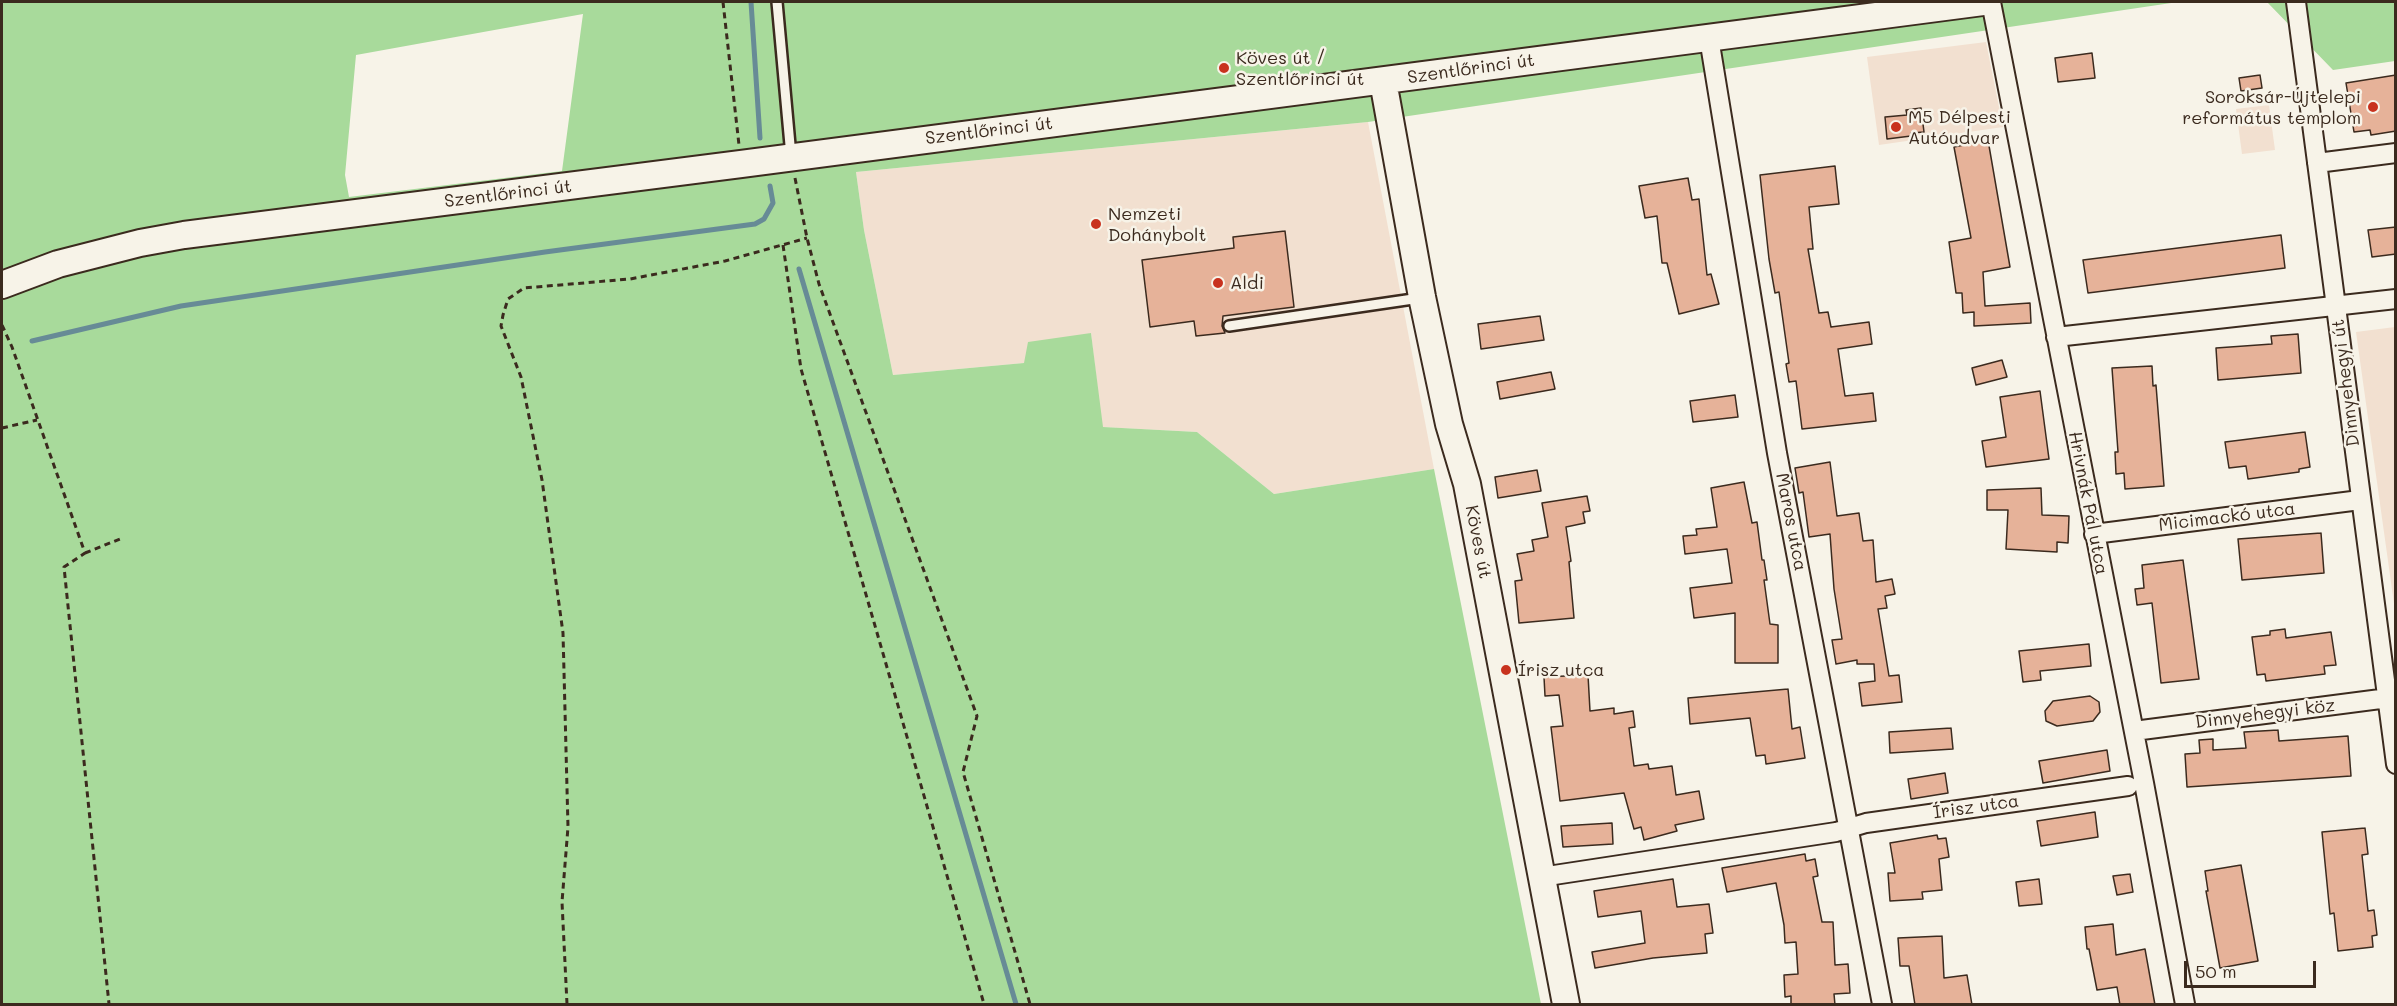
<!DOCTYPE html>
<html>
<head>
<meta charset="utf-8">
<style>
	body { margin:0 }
	#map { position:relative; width:2397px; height:1006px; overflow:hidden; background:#f7f3e8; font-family:Mali,sans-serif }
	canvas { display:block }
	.frame { position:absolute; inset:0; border:3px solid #3b2a1e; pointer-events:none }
	.scale { position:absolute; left:2184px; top:961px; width:132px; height:27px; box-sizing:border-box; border:3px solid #3b2a1e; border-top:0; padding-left:8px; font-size:18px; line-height:21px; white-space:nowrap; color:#3b2a1e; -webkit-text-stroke:4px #f7f3e8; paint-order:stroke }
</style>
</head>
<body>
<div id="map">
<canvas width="2397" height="1006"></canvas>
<div class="frame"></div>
<div class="scale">50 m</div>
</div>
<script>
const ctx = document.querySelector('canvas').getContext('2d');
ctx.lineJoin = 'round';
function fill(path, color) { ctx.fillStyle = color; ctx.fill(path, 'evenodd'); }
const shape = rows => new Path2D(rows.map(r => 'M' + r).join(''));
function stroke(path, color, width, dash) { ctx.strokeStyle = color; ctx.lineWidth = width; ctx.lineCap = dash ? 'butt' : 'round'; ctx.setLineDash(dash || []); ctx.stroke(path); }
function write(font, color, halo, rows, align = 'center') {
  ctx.font = font + ' Mali,sans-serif'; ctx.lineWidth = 5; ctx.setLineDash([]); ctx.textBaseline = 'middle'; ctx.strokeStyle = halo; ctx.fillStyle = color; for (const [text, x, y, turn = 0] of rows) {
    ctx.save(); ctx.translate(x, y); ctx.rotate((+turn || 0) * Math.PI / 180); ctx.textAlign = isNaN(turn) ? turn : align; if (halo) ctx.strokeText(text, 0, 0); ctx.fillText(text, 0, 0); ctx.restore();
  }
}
const built = shape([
	[1986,42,2003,127,1879,145,1867,57],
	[2269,105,2275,150,2242,154,2236,109],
	[1368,122,1434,469,1274,494,1197,432,1102,427,1091,333,1024,363,893,375,864,230,856,172],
	[2395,327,2396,327,2395,611,2356,332]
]);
const green = shape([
	[2,2,2178,2,1368,122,856,172,864,230,893,375,1024,363,1028,342,1091,333,1103,427,1197,432,1274,494,1434,469,1541,1004,2,1004],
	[583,14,562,171,349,197,345,175,356,55],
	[2267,2,2395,2,2395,61,2333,70]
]);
const stream = shape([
	[751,2,760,138],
	[799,269,1016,1004],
	[32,341,181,306,545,252,755,224,764,219,773,203,770,186]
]);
const building = shape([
	[2092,53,2095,78,2058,82,2055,58,2092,53],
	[2260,75,2262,88,2241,91,2239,78,2260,75],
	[2396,75,2396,131,2371,135,2370,130,2354,132,2346,83,2396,75],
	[1921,108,1924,132,1911,133,1911,136,1887,139,1885,117,1907,115,1906,110,1921,108],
	[1988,140,2010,267,1983,272,1985,306,2030,303,2031,323,1974,326,1974,312,1963,313,1962,293,1956,293,1949,242,1971,238,1954,147,1988,140],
	[1835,166,1839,204,1809,207,1813,249,1808,249,1819,313,1828,312,1831,327,1869,322,1872,344,1838,349,1845,396,1873,393,1876,421,1802,429,1796,381,1789,382,1786,364,1789,363,1779,292,1775,293,1769,259,1760,175,1835,166],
	[1688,178,1692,200,1699,199,1707,275,1711,274,1719,304,1679,314,1667,263,1662,263,1657,216,1645,218,1639,186,1688,178],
	[2396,227,2396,254,2372,257,2368,230,2396,227],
	[1285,231,1294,307,1223,316,1222,326,1225,333,1196,336,1194,321,1150,327,1142,260,1234,248,1233,237,1285,231],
	[2281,235,2285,268,2088,293,2083,260,2281,235],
	[1540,316,1544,340,1481,349,1478,324,1540,316],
	[2298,334,2301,373,2218,380,2216,348,2272,344,2271,336,2298,334],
	[2002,360,2007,377,1976,385,1972,368,2002,360],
	[2152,366,2153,386,2156,385,2164,486,2125,489,2124,473,2116,474,2115,452,2118,452,2112,368,2152,366],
	[1551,372,1555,389,1500,399,1497,382,1551,372],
	[2040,391,2049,459,1986,467,1982,441,2006,437,2000,397,2040,391],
	[1735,395,1738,417,1693,422,1690,401,1735,395],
	[2305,432,2310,467,2299,469,2299,472,2248,479,2246,466,2229,468,2225,442,2305,432],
	[1830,462,1837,516,1859,513,1863,541,1873,540,1876,582,1892,579,1895,594,1885,596,1887,608,1878,609,1889,676,1899,675,1902,702,1862,706,1859,683,1875,681,1874,664,1857,664,1857,660,1836,664,1832,640,1842,639,1834,589,1830,534,1809,537,1803,492,1799,493,1795,468,1830,462],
	[1537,470,1541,491,1498,498,1495,477,1537,470],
	[1744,482,1752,523,1757,522,1762,560,1764,560,1767,580,1764,580,1770,624,1778,625,1778,663,1735,663,1735,613,1694,618,1690,588,1732,583,1727,549,1685,554,1683,536,1697,535,1696,529,1717,527,1711,488,1744,482],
	[2041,488,2042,515,2069,516,2068,543,2057,542,2057,552,2006,549,2008,510,1987,510,1987,490,2041,488],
	[1587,496,1590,511,1583,512,1585,523,1566,527,1571,561,1569,562,1574,618,1519,623,1515,581,1522,580,1517,554,1534,551,1532,540,1548,537,1542,503,1587,496],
	[2321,533,2324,573,2242,580,2238,539,2321,533],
	[2183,560,2199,679,2161,683,2152,603,2137,605,2135,589,2144,588,2142,565,2183,560],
	[2285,629,2286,638,2331,632,2336,665,2324,666,2325,674,2266,681,2265,674,2257,675,2252,637,2270,635,2270,631,2285,629],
	[2089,644,2091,666,2040,671,2041,680,2023,682,2019,651,2089,644],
	[1588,675,1590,711,1614,708,1614,714,1633,711,1635,727,1629,728,1634,766,1648,764,1649,769,1672,766,1676,795,1699,791,1704,819,1675,825,1677,831,1644,840,1641,827,1634,829,1624,793,1560,801,1551,727,1563,726,1559,695,1545,696,1544,677,1588,675],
	[1788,689,1792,729,1800,727,1805,758,1766,764,1765,755,1756,756,1750,718,1690,724,1688,698,1788,689],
	[2090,696,2099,702,2100,712,2093,721,2057,726,2046,721,2045,711,2053,701,2090,696],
	[1951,728,1953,749,1890,753,1889,732,1951,728],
	[2278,730,2279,741,2348,736,2351,776,2187,787,2185,754,2200,753,2199,740,2213,739,2213,750,2246,748,2244,732,2278,730],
	[2107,750,2110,771,2043,783,2039,761,2107,750],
	[1945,773,1948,793,1911,799,1908,779,1945,773],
	[2095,812,2098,837,2041,846,2037,821,2095,812],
	[1612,823,1613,844,1563,847,1561,826,1612,823],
	[2365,828,2368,854,2362,855,2368,911,2374,910,2377,935,2372,936,2373,947,2338,951,2334,913,2330,914,2322,832,2365,828],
	[1937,835,1938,839,1946,838,1949,857,1939,859,1942,890,1922,892,1923,899,1890,901,1888,873,1895,873,1890,843,1937,835],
	[1805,854,1806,861,1815,859,1818,876,1813,877,1822,922,1833,922,1835,965,1848,964,1850,993,1834,994,1835,1005,1791,1005,1791,996,1785,997,1784,975,1798,974,1796,942,1785,943,1784,925,1776,883,1727,892,1722,868,1805,854],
	[2241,865,2258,961,2220,968,2206,891,2208,891,2205,871,2241,865],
	[2130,874,2133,892,2117,895,2113,876,2130,874],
	[1673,879,1677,907,1709,904,1713,933,1705,934,1707,953,1653,958,1595,968,1592,952,1645,943,1641,911,1598,917,1594,891,1673,879],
	[2039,879,2042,904,2019,906,2016,882,2039,879],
	[2113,924,2116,955,2145,949,2155,1005,2120,1005,2117,987,2097,990,2089,949,2087,949,2085,927,2113,924],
	[1942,936,1944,978,1967,975,1972,1005,1915,1005,1909,966,1900,966,1898,938,1942,936]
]);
const path = shape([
	[723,2,739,145],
	[795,178,807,238,819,284,977,716,963,772,1030,1004],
	[783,245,801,369,984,1004],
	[2,325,12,347,85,553,64,567,109,1004],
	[2,428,37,420],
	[85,553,120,539],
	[567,1004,562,902,568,827,563,633,542,480,521,377,501,326,503,315,508,299,524,288,630,279,725,261,807,238]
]);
const lane = shape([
	[777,2,791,156],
	[1229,326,1420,298]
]);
const street = shape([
	[1991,2,2144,783,2185,1004],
	[2296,2,2396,764],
	[1709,38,1777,453,1882,1004],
	[2317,163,2396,153],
	[2056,337,2396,299],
	[2094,534,2360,500],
	[2134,731,2396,697],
	[1541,877,1836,832,1866,823,2128,786]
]);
const secondary = shape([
	[1383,81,1422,297,1449,424,1467,484,1566,1004],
	[2,285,58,264,140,243,184,235,741,164,1983,2]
]);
const markers = [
	[1224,68,6,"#c8321e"],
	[2373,107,6,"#c8321e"],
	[1896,127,6,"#c8321e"],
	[1096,224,6,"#c8321e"],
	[1218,283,6,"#c8321e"],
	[1506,670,6,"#c8321e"]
];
const poiNames = [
	["Köves út /",1236,58],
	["Szentlőrinci út",1236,79],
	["Soroksár-Újtelepi",2361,97,"right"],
	["református templom",2361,118,"right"],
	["M5 Délpesti",1908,117],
	["Autóudvar",1908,138],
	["Nemzeti",1108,214],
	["Dohánybolt",1108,235],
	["Aldi",1230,283],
	["Írisz utca",1518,670]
];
const streetNames = [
	["Szentlőrinci út",1471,69,-8],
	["Szentlőrinci út",989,131,-7],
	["Szentlőrinci út",508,194,-7],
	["Dinnyehegyi út",2346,383,-97],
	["Hrivnák Pál utca",2088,503,79],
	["Micimackó utca",2227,517,-7],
	["Maros utca",1791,522,79],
	["Köves út",1478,542,79],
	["Dinnyehegyi köz",2265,714,-7],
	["Írisz utca",1976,807,-8]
];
fill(built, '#f2e0d0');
fill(green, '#a8da9b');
stroke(stream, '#678b96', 5);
fill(building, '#e6b299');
stroke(building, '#3b2a1e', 1.5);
stroke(lane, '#3b2a1e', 14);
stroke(street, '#3b2a1e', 22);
stroke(secondary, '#3b2a1e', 30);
stroke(path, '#3b2a1e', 3, [6, 4.5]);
stroke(lane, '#f7f3e8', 9);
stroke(street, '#f7f3e8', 18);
stroke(secondary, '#f7f3e8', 26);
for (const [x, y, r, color] of markers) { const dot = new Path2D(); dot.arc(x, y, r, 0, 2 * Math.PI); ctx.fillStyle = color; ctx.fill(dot); stroke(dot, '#f7f3e8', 2); }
write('18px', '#3b2a1e', '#f7f3e8', poiNames, 'left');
write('18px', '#3b2a1e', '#f7f3e8', streetNames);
</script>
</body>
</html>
